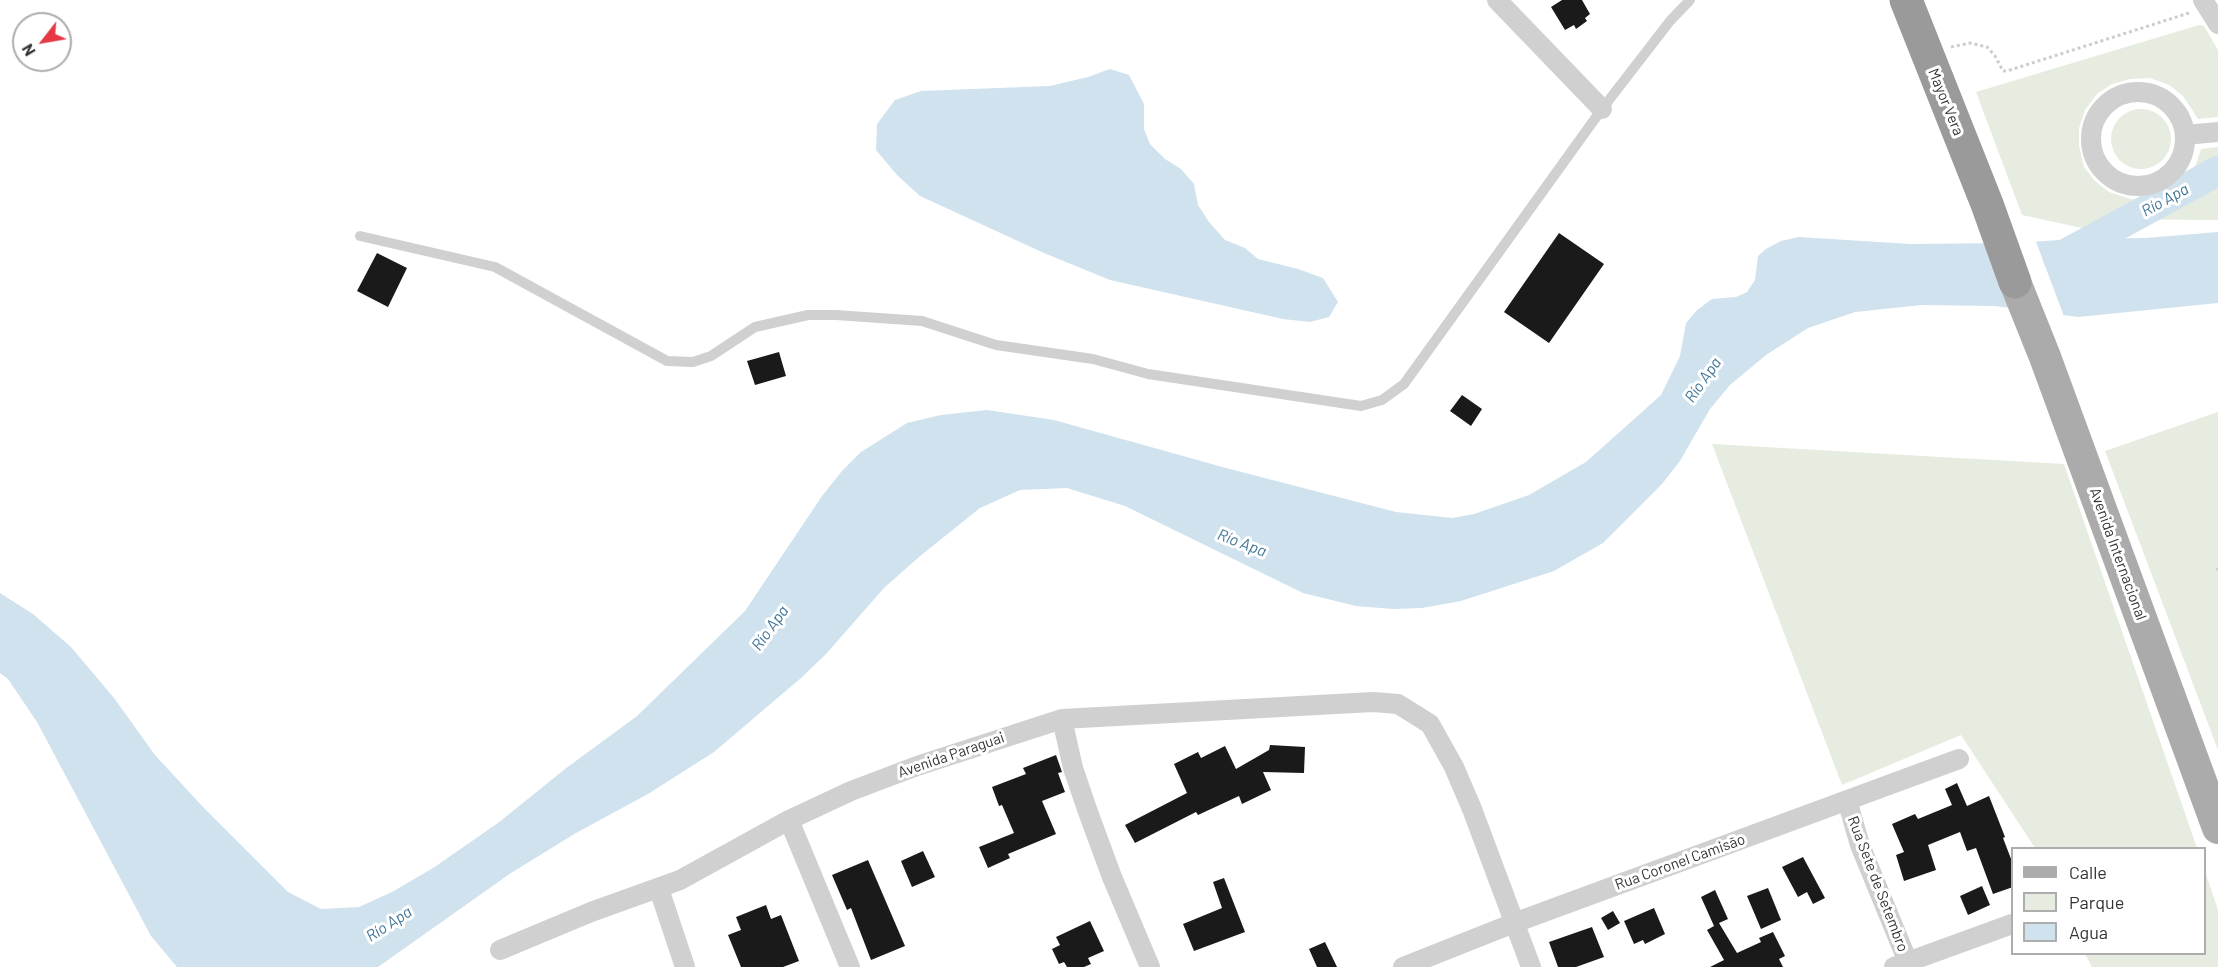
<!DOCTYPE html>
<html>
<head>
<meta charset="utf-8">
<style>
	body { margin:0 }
	#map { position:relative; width:2218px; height:967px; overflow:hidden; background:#fff; font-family:Barlow,sans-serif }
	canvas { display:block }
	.legend { position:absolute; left:2011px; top:847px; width:195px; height:108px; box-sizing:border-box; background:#fff; border:2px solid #adadad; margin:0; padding:8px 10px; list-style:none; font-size:18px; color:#333 }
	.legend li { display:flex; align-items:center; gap:12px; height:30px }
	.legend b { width:30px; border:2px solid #adadad }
	.north { position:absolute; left:12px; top:12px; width:60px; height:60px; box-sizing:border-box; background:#fff; border:2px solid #adadad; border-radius:50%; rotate:239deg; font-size:16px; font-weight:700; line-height:24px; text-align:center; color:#333 }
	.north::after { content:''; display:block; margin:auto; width:21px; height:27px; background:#e63946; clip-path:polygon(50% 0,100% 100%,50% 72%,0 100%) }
</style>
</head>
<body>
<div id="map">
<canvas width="2218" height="967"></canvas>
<ul class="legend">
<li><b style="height:8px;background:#ababab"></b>Calle</li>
<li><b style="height:16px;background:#e6ecdf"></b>Parque</li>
<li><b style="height:16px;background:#cfe2ee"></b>Agua</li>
</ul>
<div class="north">N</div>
</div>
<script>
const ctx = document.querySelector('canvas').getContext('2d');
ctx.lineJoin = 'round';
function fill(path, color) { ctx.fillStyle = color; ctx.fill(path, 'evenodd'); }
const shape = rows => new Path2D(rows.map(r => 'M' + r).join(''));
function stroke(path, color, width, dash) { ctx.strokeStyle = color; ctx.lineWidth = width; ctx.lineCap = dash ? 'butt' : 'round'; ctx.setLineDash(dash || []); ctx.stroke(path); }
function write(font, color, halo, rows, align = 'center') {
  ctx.font = font + ' Barlow,sans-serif'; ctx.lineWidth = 6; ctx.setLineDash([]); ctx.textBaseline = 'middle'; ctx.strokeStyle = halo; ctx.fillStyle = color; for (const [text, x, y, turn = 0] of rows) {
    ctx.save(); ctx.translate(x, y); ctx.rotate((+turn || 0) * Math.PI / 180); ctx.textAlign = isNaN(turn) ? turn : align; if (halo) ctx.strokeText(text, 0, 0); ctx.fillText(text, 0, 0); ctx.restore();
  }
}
const green = shape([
	[2199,25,2204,26,2218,50,2218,117,2198,119,2183,96,2169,85,2150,78,2130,79,2112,84,2097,94,2085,110,2079,128,2079,146,2084,167,2095,181,2109,192,2131,199,2150,199,2168,193,2181,184,2195,167,2201,149,2218,147,2218,220,2100,219,2092,227,2082,228,2022,215,1976,92],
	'2111 139a30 30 0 1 1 60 0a30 30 0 1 1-60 0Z',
	[2218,412,2218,750,2105,451],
	[1712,444,2064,464,2197,848,2035,848,1961,735,1842,785],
	[2205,871,2218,910,2218,967,2092,967,2085,954,2204,954]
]);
const water = shape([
	[1110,69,1129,75,1144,104,1144,129,1150,144,1165,159,1181,169,1194,184,1198,205,1209,222,1225,240,1245,248,1258,259,1298,269,1323,278,1338,302,1329,317,1310,322,1283,319,1110,280,1044,253,920,196,897,175,876,150,877,124,895,100,921,91,1050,86,1088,77],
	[2218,232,2218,303,2078,317,1995,306,1922,305,1855,312,1808,328,1766,355,1730,385,1710,409,1680,461,1662,484,1603,543,1554,571,1461,601,1422,608,1393,609,1356,606,1303,593,1125,506,1067,488,1020,490,980,508,919,557,884,588,826,654,801,678,714,752,648,794,576,833,511,873,378,967,177,967,151,936,37,722,8,679,0,673,0,593,33,614,71,647,114,698,155,755,202,806,288,892,321,909,359,907,392,892,433,868,498,823,565,769,637,716,745,611,822,496,842,471,861,452,907,423,941,415,987,410,1054,420,1226,468,1396,512,1452,518,1474,514,1529,495,1586,462,1661,395,1680,356,1686,323,1697,310,1712,299,1736,297,1747,292,1755,280,1758,256,1766,249,1781,241,1799,237,1910,244,2010,243,2078,239,2146,238]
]);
const pier = shape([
	[2035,239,2065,319,2011,311,2010,240]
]);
const river = shape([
	[2058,258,2218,171]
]);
const building = shape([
	[1562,0,1582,0,1590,14,1585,18,1587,21,1576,29,1574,25,1565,30,1551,7],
	[1559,233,1604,264,1549,343,1504,312],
	[377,253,407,268,388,307,357,291],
	[779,352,786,376,755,385,747,361],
	[1462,395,1482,409,1471,426,1450,411],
	[1270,745,1305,747,1304,773,1263,772,1271,790,1242,804,1239,796,1198,815,1196,812,1135,843,1125,825,1187,793,1174,764,1198,752,1201,758,1225,746,1236,769,1269,750],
	[1056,755,1062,772,1058,773,1065,792,1042,801,1056,834,1008,854,1010,858,988,868,979,847,1014,833,1002,805,999,806,992,787,1026,774,1023,768],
	[1957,783,1967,806,1989,796,2005,837,2003,838,2013,864,2013,887,1993,894,1976,848,1967,851,1960,832,1928,845,1936,870,1904,881,1896,855,1904,852,1892,824,1915,814,1918,819,1952,805,1945,789],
	[923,851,935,877,912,887,901,861],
	[1803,857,1825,898,1813,904,1807,892,1798,897,1782,867],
	[868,860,905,946,871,960,851,908,847,910,832,875],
	[1224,878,1245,932,1194,951,1183,924,1222,908,1213,882],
	[1982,886,1990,905,1968,915,1960,896],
	[1768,888,1781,920,1761,929,1747,896],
	[1715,890,1728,919,1719,923,1737,953,1761,942,1759,938,1773,932,1785,956,1779,959,1783,967,1710,967,1724,960,1707,930,1714,926,1701,897],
	[766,905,771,919,781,915,799,961,783,967,741,967,728,935,741,930,736,917],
	[1654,908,1665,934,1645,944,1643,940,1634,944,1624,921],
	[1613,911,1620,923,1608,930,1601,918],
	[1090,921,1104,951,1088,958,1091,964,1084,967,1067,967,1064,962,1059,964,1052,949,1060,945,1056,937],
	[1592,927,1604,957,1576,967,1558,967,1549,942],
	[1325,942,1337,967,1317,967,1309,949]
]);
const path = shape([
	[1951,47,1970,43,1987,47,1995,56,2003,71,2007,71,2189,13],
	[2217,568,2218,570]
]);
const lane = shape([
	[360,236,495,267,667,361,693,362,711,356,755,327,808,315,836,315,922,321,996,345,1093,359,1148,374,1361,406,1382,400,1404,384,1602,109,1670,21,1690,0]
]);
const street = shape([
	[1497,0,1602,109],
	[2203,0,2218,24],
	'2091 139a47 47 0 1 1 94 0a47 47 0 1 1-94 0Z',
	[2185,135,2218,132],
	[1062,719,1073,768,1088,812,1112,877,1150,967],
	[1847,800,1860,845,1910,967],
	[789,820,850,967],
	[659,889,685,967],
	[500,950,591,912,680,880,789,820,851,791,917,766,1062,719,1373,702,1398,704,1430,724,1454,767,1472,809,1531,967],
	[1403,967,1514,923,1959,759],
	[1894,967,2012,924]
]);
const primary = shape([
	[2015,282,2045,357,2218,828]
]);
const highway = shape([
	[1906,0,1987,204,2015,282]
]);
const streetNames = [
	["Mayor Vera",1946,102,68],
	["Avenida Internacional",2118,554,70],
	["Avenida Paraguai",951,755,-19],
	["Rua Coronel Camisão",1680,862,-20],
	["Rua Sete de Setembro",1878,884,69]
];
const waterNames = [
	["Río Apa",2165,200,-29],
	["Río Apa",1703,380,-55],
	["Río Apa",1242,543,21],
	["Río Apa",770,628,-54],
	["Río Apa",389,924,-33]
];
fill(green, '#e6ecdf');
fill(water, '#cfe2ee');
fill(pier, '#fff');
stroke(river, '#cfe2ee', 30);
fill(building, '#1a1a1a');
stroke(path, '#cdcdcd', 3, [3, 3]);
stroke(lane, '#d0d0d0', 10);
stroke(street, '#d0d0d0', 20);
stroke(primary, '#ababab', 32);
stroke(highway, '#9a9a9a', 33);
write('15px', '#333', '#fff', streetNames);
write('italic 16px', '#3f7597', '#fff', waterNames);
</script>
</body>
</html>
